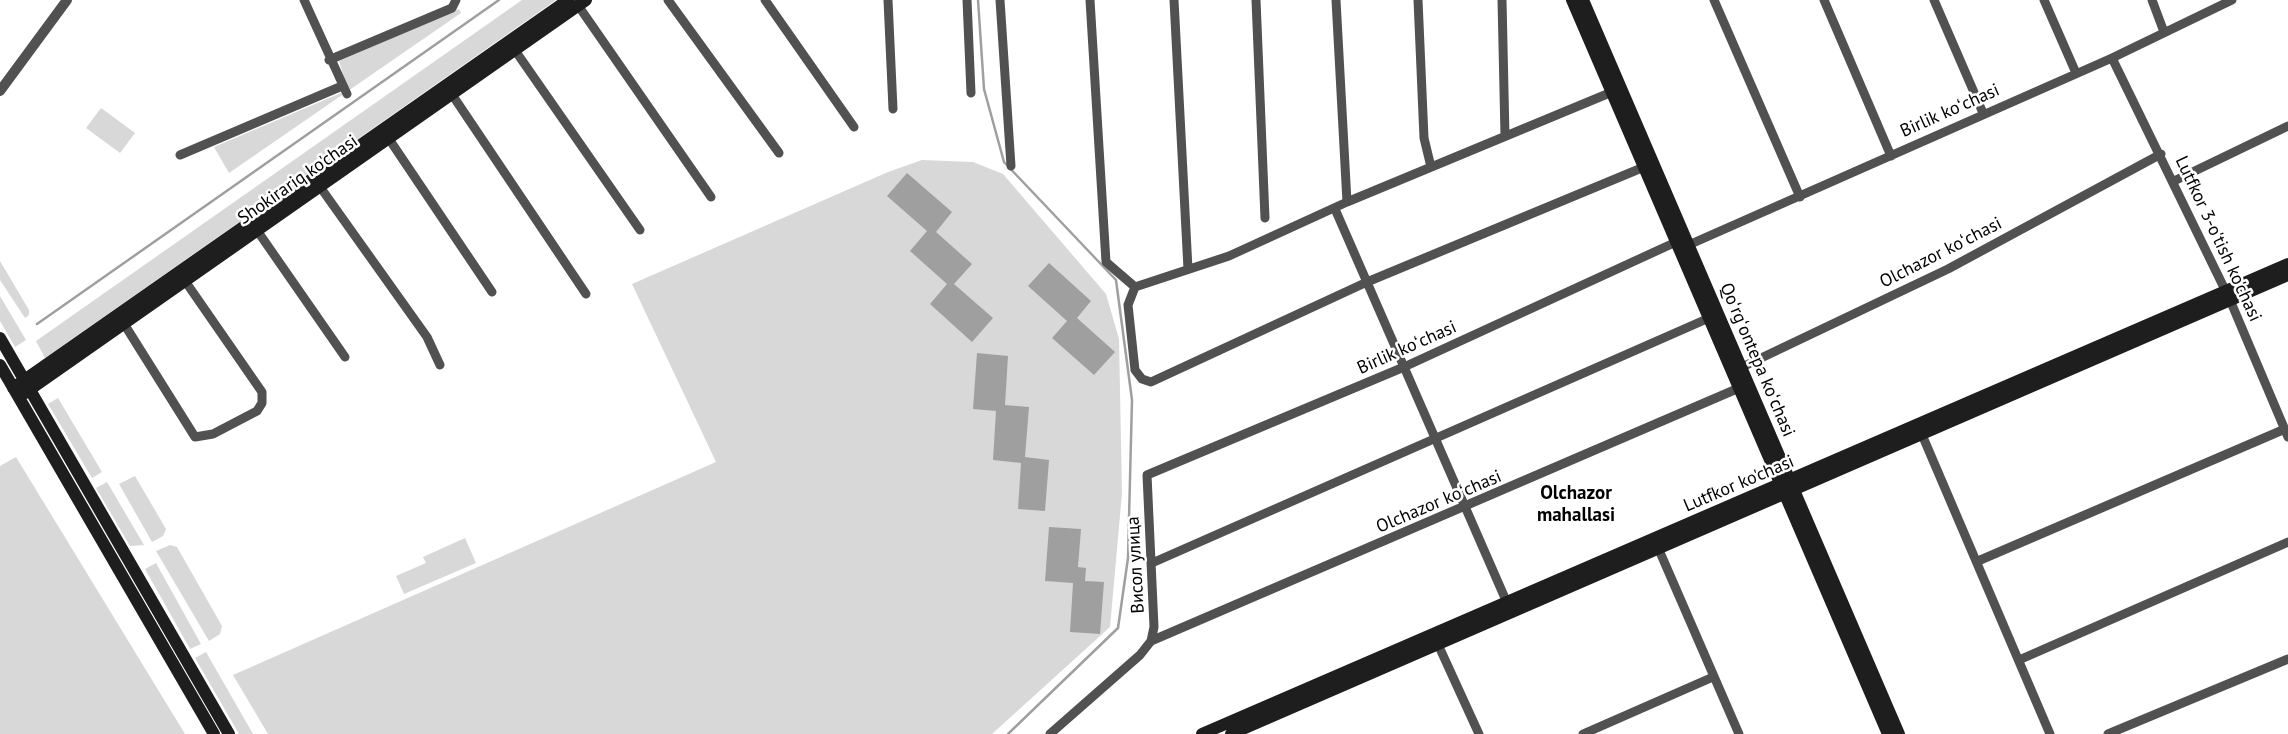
<!DOCTYPE html>
<html>
<head>
<meta charset="utf-8">
<style>
	body { margin:0 }
	canvas { display:block; background:#fff }
</style>
</head>
<body>
<canvas width="2288" height="734"></canvas>
<script>
const ctx = document.querySelector('canvas').getContext('2d');
ctx.lineJoin = 'round';
function fill(path, color) { ctx.fillStyle = color; ctx.fill(path, 'evenodd'); }
const shape = rows => new Path2D(rows.map(r => 'M' + r).join(''));
function stroke(path, color, width, dash) { ctx.strokeStyle = color; ctx.lineWidth = width; ctx.lineCap = dash ? 'butt' : 'round'; ctx.setLineDash(dash || []); ctx.stroke(path); }
function write(font, color, halo, rows, align = 'center') {
  ctx.font = font + ' "PT Sans",sans-serif'; ctx.lineWidth = 5; ctx.setLineDash([]); ctx.textBaseline = 'middle'; ctx.strokeStyle = halo; ctx.fillStyle = color; for (const [text, x, y, turn = 0] of rows) {
    ctx.save(); ctx.translate(x, y); ctx.rotate((+turn || 0) * Math.PI / 180); ctx.textAlign = isNaN(turn) ? turn : align; if (halo) ctx.strokeText(text, 0, 0); ctx.fillText(text, 0, 0); ctx.restore();
  }
}
const green = shape([
	[522,0,556,0,45,358,36,341],
	[459,9,461,13,229,173,214,147,348,90,339,61],
	[101,108,135,133,120,153,86,128],
	[922,160,973,162,1003,174,1106,294,1119,339,1122,493,1110,627,992,734,268,734,233,675,716,462,632,284,888,172],
	[0,261,29,310,29,315,25,318,0,280],
	[0,296,26,340,15,347,0,321],
	[58,398,102,472,92,478,48,404],
	[16,457,185,734,0,734,0,466],
	[135,476,166,529,163,536,152,542,119,484],
	[107,482,144,545,130,546,96,488],
	[465,538,476,563,404,594,396,576,426,563,423,557],
	[170,545,177,547,222,626,220,634,209,641,156,551],
	[156,563,201,644,190,649,145,569],
	[206,652,253,734,239,734,195,658]
]);
const water = shape([
	[907,173,952,212,936,232,972,264,954,284,993,318,972,342,930,304,947,284,910,251,927,231,887,196],
	[1049,263,1091,301,1077,318,1115,352,1094,375,1052,338,1067,321,1028,286],
	[977,353,1008,356,1005,405,1029,407,1025,457,1049,460,1045,511,1018,509,1021,463,993,460,996,411,973,409],
	[1049,527,1081,529,1078,567,1086,568,1085,581,1104,582,1100,634,1070,632,1073,583,1045,581]
]);
const stream = shape([
	[978,0,984,89,1004,162,1116,280,1132,400,1128,558,1118,628,1008,734],
	[37,324,499,0]
]);
const minor = shape([
	[304,0,347,94],
	[668,0,779,153],
	[765,0,854,127],
	[888,0,893,109],
	[967,0,971,93],
	[1000,0,1011,166],
	[1090,0,1106,262,1135,287,1229,256,1347,202,1612,92],
	[1174,0,1188,269],
	[1256,0,1265,218],
	[1336,0,1347,202],
	[1418,0,1424,138,1431,167],
	[1502,0,1505,136],
	[1714,0,1800,197],
	[1824,0,1891,156],
	[1934,0,1983,113],
	[2044,0,2076,73],
	[2152,0,2164,32],
	[575,1,711,197],
	[512,46,640,230],
	[2112,58,2230,300,2288,437],
	[329,60,452,8,456,0],
	[449,90,586,294],
	[385,133,492,292],
	[180,155,342,86],
	[2174,181,2288,126],
	[318,184,427,337,440,365],
	[1335,209,1508,605],
	[254,226,345,357],
	[1684,247,2112,58,2232,0],
	[1135,287,1128,305,1135,370,1142,379,1151,382,1367,282,1644,167],
	[121,319,195,437,213,434,257,411,262,403,262,392,183,278],
	[1738,369,1948,269,2161,154],
	[1920,430,2050,734],
	[1656,543,1739,734],
	[1978,561,2285,429],
	[1152,563,1709,318],
	[1436,640,1479,734],
	[1151,641,1739,388],
	[2019,660,2288,542],
	[1050,734,1140,655,1151,641,1154,627,1147,475,1404,367,1676,242],
	[1583,734,1713,677],
	[2108,734,2288,659]
]);
const tertiary = shape([
	[0,91,67,0]
]);
const secondary = shape([
	[1572,0,1888,734],
	[1583,0,1899,734],
	[0,338,229,734],
	[0,365,214,734],
	[13,388,568,0],
	[19,397,586,0],
	[1202,734,2288,264],
	[1231,734,2288,275]
]);
const streetNames = [
	["Birlik koʻchasi",1950,111,-24],
	["Shokirariq ko'chasi",298,180,-35],
	["Lutfkor 3-o'tish ko'chasi",2218,239,65],
	["Olchazor koʻchasi",1941,253,-27],
	["Birlik koʻchasi",1407,348,-24],
	["Qoʻrgʻontepa koʻchasi",1757,360,67],
	["Lutfkor ko'chasi",1739,484,-23],
	["Olchazor koʻchasi",1439,502,-23],
	["Висол улица",1136,565,-93]
];
const neighbourhoodNames = [
	["Olchazor",1576,494],
	["mahallasi",1576,516]
];
fill(green, '#d8d8d8');
fill(water, '#9f9f9f');
stroke(stream, '#9f9f9f', 2.5);
stroke(minor, '#515151', 9);
stroke(tertiary, '#515151', 10);
stroke(secondary, '#1e1e1e', 12);
write('18px', '#000', '#fff', streetNames);
write('bold 19px', '#000', '#fff', neighbourhoodNames);
</script>
</body>
</html>
